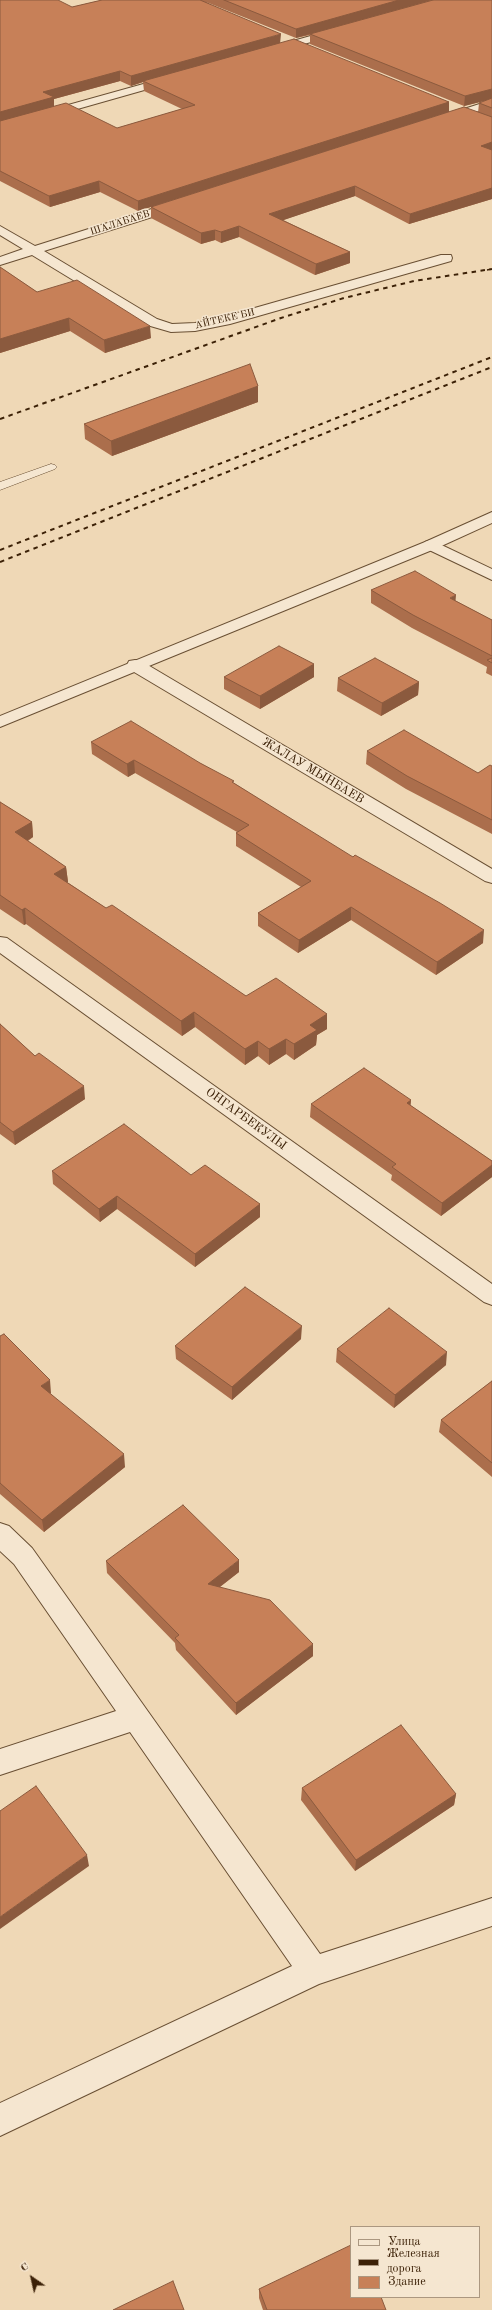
<!DOCTYPE html>
<html>
<head>
<meta charset="utf-8">
<style>
	body { margin:0 }
	#map { position:relative; width:492px; height:2310px; overflow:hidden; background:#efd8b6; font-family:"Old Standard TT",serif }
	canvas { display:block }
	.legend { position:absolute; left:350px; top:2226px; width:130px; height:72px; box-sizing:border-box; background:#f5e6d0; border:1px solid #ab9780; margin:0; padding:5px 7px; list-style:none; font-size:12px; color:#3c2107 }
	.legend li { display:flex; align-items:center; gap:8px; height:20px }
	.legend b { width:20px; border:1px solid #ab9780 }
	.north { position:absolute; left:12px; top:2258px; width:40px; height:40px; -webkit-text-stroke:3px #f5e6d0; paint-order:stroke; rotate:326deg; font-size:11px; font-weight:700; line-height:16px; text-align:center; color:#3c2107 }
	.north::after { content:''; display:block; margin:auto; width:14px; height:18px; background:#3c2107; clip-path:polygon(50% 0,100% 100%,50% 72%,0 100%) }
</style>
</head>
<body>
<div id="map">
<canvas width="492" height="2310"></canvas>
<ul class="legend">
<li><b style="height:5px;background:#f5e6d0"></b>Улица</li>
<li><b style="height:5px;background:#3c2107"></b>Железная дорога</li>
<li><b style="height:11px;background:#c78058"></b>Здание</li>
</ul>
<div class="north">С</div>
</div>
<script>
const ctx = document.querySelector('canvas').getContext('2d');
ctx.lineJoin = 'round';
const shape = rows => new Path2D(rows.map(r => 'M' + r).join(''));
function stroke(path, color, width, dash) { ctx.strokeStyle = color; ctx.lineWidth = width; ctx.lineCap = dash ? 'butt' : 'round'; ctx.setLineDash(dash || []); ctx.stroke(path); }
function fill(path, color) { ctx.fillStyle = color; ctx.fill(path, 'evenodd'); }
function write(font, color, halo, rows, align = 'center') {
  ctx.font = font + ' "Old Standard TT",serif'; ctx.lineWidth = 3; ctx.setLineDash([]); ctx.textBaseline = 'middle'; ctx.strokeStyle = halo; ctx.fillStyle = color; for (const [text, x, y, turn = 0] of rows) {
    ctx.save(); ctx.translate(x, y); ctx.rotate((+turn || 0) * Math.PI / 180); ctx.textAlign = isNaN(turn) ? turn : align; if (halo) ctx.strokeText(text, 0, 0); ctx.fillText(text, 0, 0); ctx.restore();
  }
}
const service = shape([
	[51,464,55,465,57,467,55,469,0,490,0,482,51,464]
]);
const minor = shape([
	[339,28,344,31,343,33,272,53,267,50,268,48,339,28],
	[172,76,177,79,176,81,0,131,0,124,172,76],
	[492,100,492,107,443,122,437,119,439,117,492,100],
	[180,200,184,201,186,204,184,207,44,251,157,319,172,324,195,323,223,317,441,255,451,255,452,258,451,261,230,324,195,331,171,332,147,325,32,255,0,265,0,257,23,249,0,235,0,226,35,246,180,200],
	[431,540,492,569,492,580,425,548,423,545,425,542,431,540],
	[135,660,141,661,492,869,492,883,485,881,129,669,127,665,129,661,135,660],
	[0,937,7,938,492,1284,492,1305,484,1302,0,953,0,937],
	[0,1523,9,1526,32,1548,320,1954,492,1898,492,1926,319,1984,0,2136,0,2103,292,1966,130,1732,0,1775,0,1749,116,1711,14,1564,0,1551,0,1523]
]);
const tertiary = shape([
	[492,512,492,523,437,548,0,727,0,716,425,542,492,512]
]);
const railFar1 = shape([
	[487,270,492,269]
]);
const rail = shape([
	[0,419,281,318,344,298,414,281,492,269],
	[0,550,492,357],
	[0,562,492,367]
]);
const wall = shape([
	[0,0,72,7,102,0,492,0,492,199,409,224,355,196,283,220,350,252,350,263,315,275,239,237,221,243,215,240,201,244,151,218,151,207,138,211,100,192,50,207,0,181],
	[206,2,296,38,310,35,310,44,464,106,492,99,479,103,478,113,153,207,449,112,449,102,280,43],
	[120,81,131,86,143,82,144,91,182,109,117,128,54,107,54,99],
	[0,267,37,292,151,338,105,353,70,331,0,353],
	[258,386,258,402,112,456,85,439,84,424],
	[371,590,456,601,492,620,492,676,486,673,487,667,412,628,371,603],
	[314,664,314,677,260,709,224,689,224,677],
	[338,678,419,682,418,695,381,716,337,691],
	[91,742,200,763,234,783,483,943,436,975,351,920,298,953,258,926,258,913,301,887,236,846,236,833,237,832,135,773,128,777,92,754],
	[367,751,478,773,492,766,492,834,406,789,366,764],
	[0,802,32,822,33,837,28,841,66,867,68,882,67,882,106,908,246,996,327,1014,327,1029,317,1035,316,1045,294,1060,286,1054,269,1065,258,1056,245,1065,195,1027,182,1036,26,924,24,925,0,909],
	[0,1024,35,1056,85,1099,15,1145,0,1134],
	[411,1100,410,1105,492,1161,492,1177,441,1216,391,1180,392,1175,310,1117,311,1104],
	[52,1171,191,1175,260,1204,260,1217,195,1267,117,1209,100,1222,53,1184],
	[0,1336,51,1393,50,1393,125,1467,44,1532,0,1494],
	[301,1339,232,1400,176,1359,175,1346],
	[337,1349,446,1365,394,1408,336,1362],
	[492,1381,492,1477,439,1432,441,1420],
	[106,1561,239,1572,220,1587,313,1656,236,1715,176,1650,175,1643,107,1573],
	[302,1788,456,1794,454,1805,355,1871,301,1800],
	[259,2289,386,2310,263,2310,259,2298]
]);
const shadedWall = shape([
	[399,0,432,0,296,38,296,29],
	[281,34,280,44,143,81,143,82,131,86,131,76],
	[120,71,120,81,54,99,54,107,0,122,0,112,43,92],
	[492,89,492,99,464,106,465,96],
	[449,102,449,112,138,211,138,201],
	[492,142,492,152,481,146],
	[99,181,100,192,50,207,49,196],
	[355,186,355,196,269,225,269,214],
	[492,188,492,199,409,224,410,214],
	[239,226,239,237,221,243,221,232],
	[215,230,215,240,201,244,201,233],
	[350,252,350,263,315,275,316,264],
	[69,318,70,331,0,353,0,339],
	[150,326,151,338,105,353,104,340],
	[258,386,258,402,112,456,111,441],
	[456,595,455,607,450,598],
	[314,664,314,677,260,709,260,696],
	[419,682,418,695,381,716,382,703],
	[134,760,135,773,128,777,127,764],
	[32,822,33,837,16,847,15,832],
	[66,867,68,882,55,889,54,874],
	[351,907,351,920,298,953,299,940],
	[25,908,26,924,24,925,22,910],
	[484,930,483,943,436,975,437,962],
	[194,1012,195,1027,182,1036,181,1021],
	[327,1014,327,1029,317,1035,316,1045,294,1060,294,1044,310,1025],
	[286,1039,286,1054,269,1065,269,1049],
	[258,1041,258,1056,245,1065,245,1049],
	[84,1086,85,1099,15,1145,13,1132],
	[411,1100,410,1113,407,1103],
	[492,1165,492,1177,441,1216,442,1203],
	[117,1196,117,1209,100,1222,99,1209],
	[260,1204,260,1217,195,1267,195,1254],
	[302,1326,301,1339,232,1400,232,1387],
	[447,1352,446,1365,394,1408,395,1395],
	[50,1380,51,1393,42,1399,41,1386],
	[124,1454,125,1467,44,1532,42,1520],
	[239,1560,239,1572,208,1596,208,1584],
	[313,1644,313,1656,236,1715,236,1703],
	[456,1794,454,1805,355,1871,356,1860],
	[87,1855,89,1866,0,1929,0,1917]
]);
const building = shape([
	[0,0,58,0,72,7,102,0,200,0,281,34,131,76,120,71,43,92,54,97,0,112,0,0],
	[224,0,399,0,296,29,224,0],
	[433,0,492,0,492,89,465,96,310,34,433,0],
	[294,39,449,102,138,201,99,181,49,196,0,171,0,121,66,103,117,128,195,105,143,81,294,39],
	[492,98,492,108,479,103,492,98],
	[464,107,492,117,492,142,481,146,492,150,492,188,410,214,355,186,269,214,350,252,316,264,239,226,221,232,215,230,201,233,151,207,464,107],
	[0,267,37,292,77,280,150,326,104,340,69,318,0,339,0,267],
	[250,364,258,386,111,441,84,424,250,364],
	[415,571,456,595,450,598,492,620,492,656,413,615,371,590,415,571],
	[279,646,314,664,260,696,224,677,279,646],
	[375,658,419,682,382,703,338,678,375,658],
	[492,658,492,663,487,660,492,658],
	[131,721,200,763,234,781,232,782,353,857,355,855,440,903,484,930,437,962,351,907,299,940,258,913,311,881,236,833,249,825,134,760,127,764,91,742,131,721],
	[404,730,478,773,490,765,492,766,492,820,407,776,367,751,404,730],
	[0,802,32,822,15,832,66,867,54,874,106,908,112,905,246,996,276,978,327,1014,310,1025,317,1030,294,1044,286,1039,269,1049,258,1041,245,1049,194,1012,181,1021,25,908,22,910,0,895,0,802],
	[0,1024,35,1056,39,1053,84,1086,13,1132,0,1122,0,1024],
	[364,1068,411,1100,407,1103,492,1161,492,1165,442,1203,392,1167,396,1164,311,1104,364,1068],
	[124,1124,191,1175,205,1165,260,1204,195,1254,117,1196,99,1209,52,1171,124,1124],
	[245,1287,302,1326,232,1387,175,1346,245,1287],
	[389,1308,447,1352,395,1395,337,1349,389,1308],
	[4,1334,50,1380,41,1386,124,1454,42,1520,0,1483,0,1336,4,1334],
	[492,1381,492,1463,441,1420,492,1381],
	[183,1505,239,1560,208,1584,270,1600,313,1644,236,1703,175,1638,179,1635,106,1561,183,1505],
	[401,1725,456,1794,356,1860,302,1788,401,1725],
	[36,1786,87,1855,0,1917,0,1811,36,1786],
	[351,2245,351,2297,381,2297,386,2310,267,2310,259,2289,351,2245],
	[173,2281,184,2310,113,2310,173,2281]
]);
const farStreetnames = [
	["ШАЛАБАЕВ",120,223,-18],
	["АЙТЕКЕ БИ",225,319,-13]
];
const streetNames = [
	["ЖАЛАУ МЫНБАЕВ",313,771,31],
	["ОНГАРБЕКУЛЫ",246,1119,36]
];
stroke(service, '#694f33', 1);
stroke(minor, '#694f33', 2);
stroke(tertiary, '#694f33', 2);
fill(service, '#f5e6d0');
fill(minor, '#f5e6d0');
fill(tertiary, '#f5e6d0');
stroke(railFar1, '#3c2107', 1.5, [3.5, 3.5]);
stroke(rail, '#3c2107', 2, [4.5, 4.5]);
fill(wall, '#ab6e4c');
fill(shadedWall, '#8b5a3e');
fill(building, '#c78058');
stroke(building, '#8b5a3e', 1);
write('10px', '#3c2107', '#f5e6d0', farStreetnames);
write('12px', '#3c2107', '#f5e6d0', streetNames);
</script>
</body>
</html>
